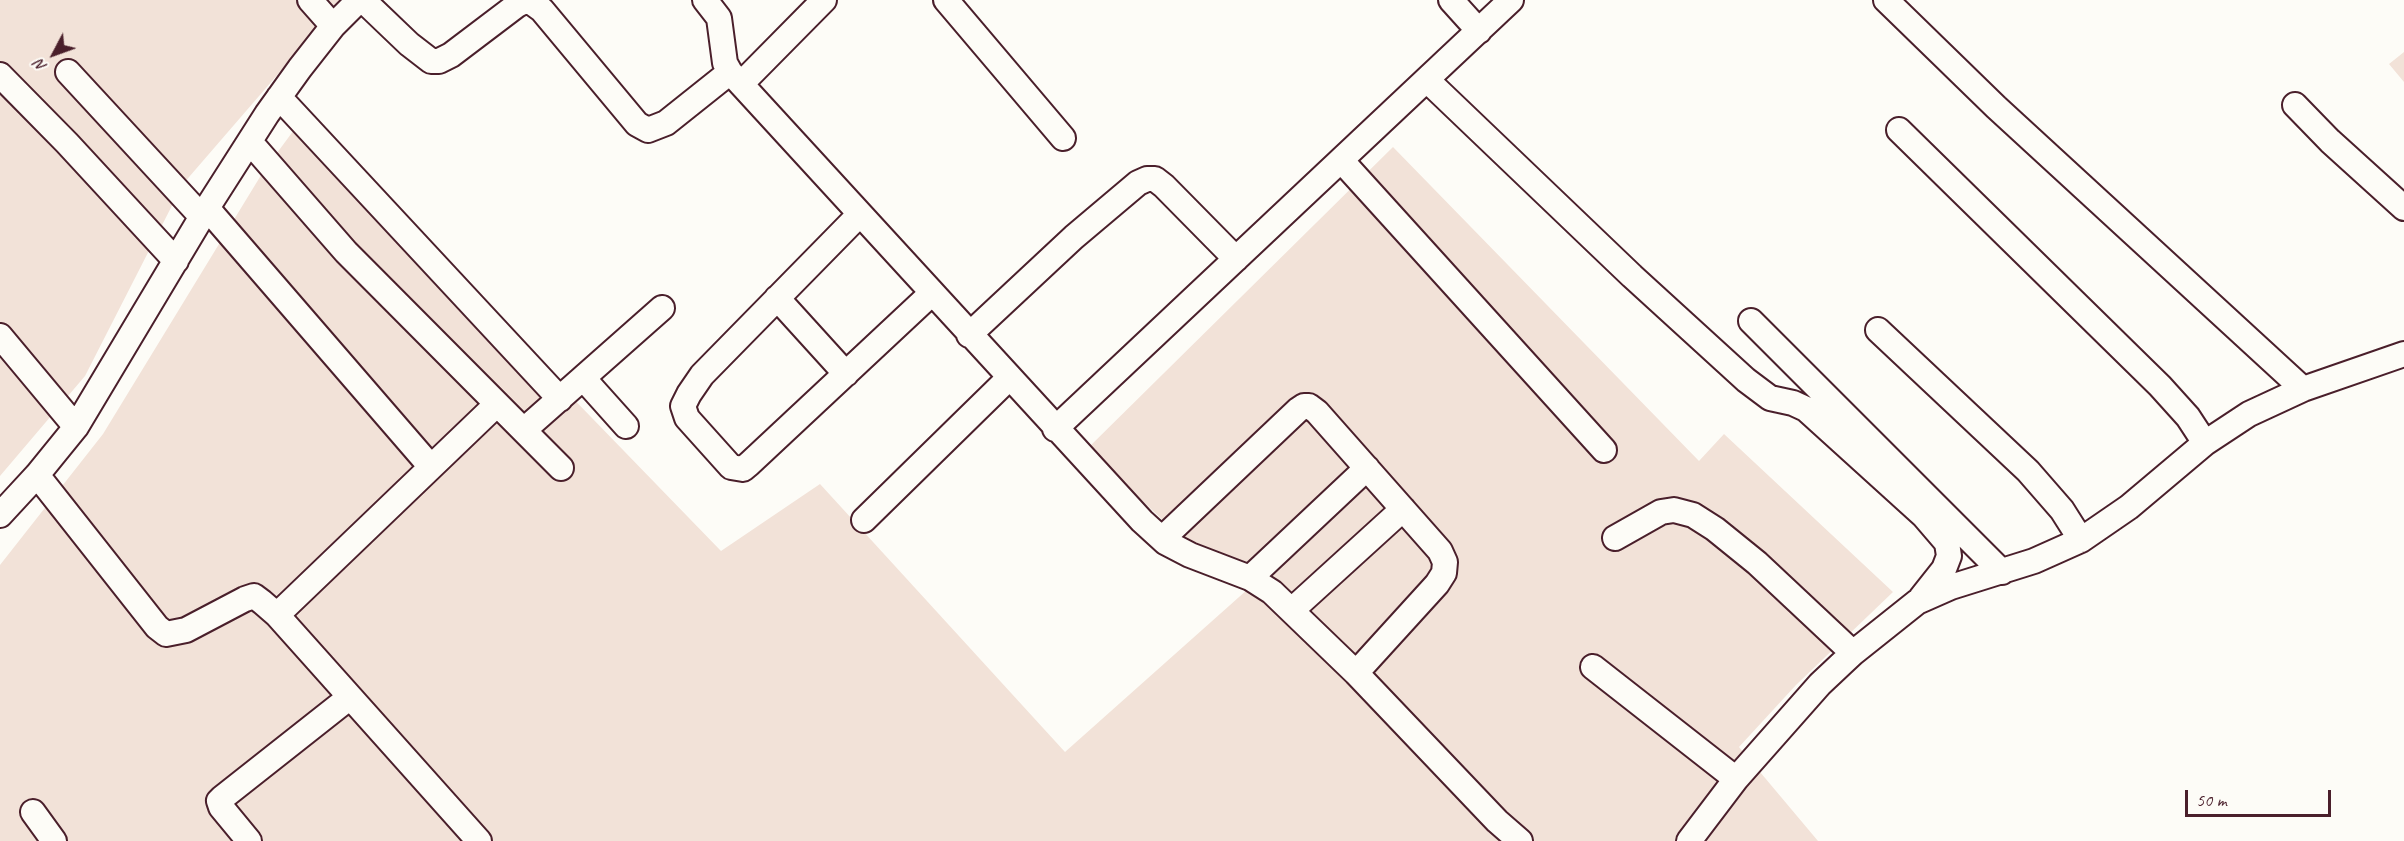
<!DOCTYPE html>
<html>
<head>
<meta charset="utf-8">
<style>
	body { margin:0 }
	#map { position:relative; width:2404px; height:841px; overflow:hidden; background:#fdfcf7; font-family:Caveat,sans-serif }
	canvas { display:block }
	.north { position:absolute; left:24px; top:24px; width:60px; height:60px; -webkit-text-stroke:4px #fdfcf7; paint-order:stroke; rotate:229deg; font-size:16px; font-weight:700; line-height:24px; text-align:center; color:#4a1f2b }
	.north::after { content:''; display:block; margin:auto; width:21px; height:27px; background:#4a1f2b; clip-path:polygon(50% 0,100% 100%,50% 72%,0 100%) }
	.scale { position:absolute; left:2185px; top:790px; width:146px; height:27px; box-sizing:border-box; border:3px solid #4a1f2b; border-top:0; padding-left:8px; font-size:18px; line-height:21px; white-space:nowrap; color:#4a1f2b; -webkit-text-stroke:4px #fdfcf7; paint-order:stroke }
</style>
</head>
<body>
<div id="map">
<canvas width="2404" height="841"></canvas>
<div class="north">N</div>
<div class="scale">50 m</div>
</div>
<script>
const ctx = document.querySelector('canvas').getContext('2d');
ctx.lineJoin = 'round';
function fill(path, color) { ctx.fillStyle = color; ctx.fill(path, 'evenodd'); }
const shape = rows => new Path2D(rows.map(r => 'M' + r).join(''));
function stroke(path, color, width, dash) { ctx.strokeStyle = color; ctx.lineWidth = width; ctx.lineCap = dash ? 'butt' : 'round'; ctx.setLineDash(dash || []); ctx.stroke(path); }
const built = shape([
	[0,0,342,0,183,184,85,376,0,476],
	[2404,52,2404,82,2389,64],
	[302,119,721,551,820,484,1065,752,1266,573,1183,539,1087,449,1393,147,1699,461,1724,434,1893,592,1796,685,1739,747,1818,841,0,841,0,565,103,434,263,172]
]);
const minor = shape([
	[310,0,333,26],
	[363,0,409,44,431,61,439,61,451,55,517,5,523,2,531,2,542,10,637,124,648,130,666,123,730,72],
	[705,0,719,18,725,63,730,72,1142,521,1165,542,1190,555,1250,578,1272,592,1356,673,1497,821,1520,841],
	[946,0,1063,138],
	[1451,0,1479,31],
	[1886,0,1996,107,2303,389],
	[68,72,202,217],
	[0,75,67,143,176,261],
	[1427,80,1632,276,1746,380,1770,398,1793,403,1806,409,1923,515,1947,543,1949,556,1944,569,1921,598],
	[741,84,824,0],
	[279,97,560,399],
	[2295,105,2330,141,2404,208],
	[1899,130,2160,386,2188,417,2205,443],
	[250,142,346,252,561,468],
	[1341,160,1604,450],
	[207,208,431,467],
	[860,214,702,375,689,394,683,406,687,418,731,467,743,469,749,464,932,293],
	[777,298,846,374],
	[1751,321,2002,572],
	[1878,330,2028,471,2062,510,2081,540],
	[969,335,1074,237,1138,183,1147,179,1155,179,1164,186,1236,259],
	[0,336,76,427],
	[583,378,626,426],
	[1055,429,1511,0],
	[524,430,662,308],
	[37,475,157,627,166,634,186,630,245,599,254,596,262,602,277,615,479,841],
	[0,515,37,475,76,427,207,208,267,114,300,68,333,26,359,0],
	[864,520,1009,378],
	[1615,538,1661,512,1674,510,1693,515,1715,529,1757,563,1853,653],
	[1162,539,1298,410,1304,406,1309,406,1317,412,1440,551,1445,562,1444,573,1437,584,1356,673],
	[1250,578,1367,468],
	[1292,610,1403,509],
	[277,615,497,404],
	[1593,667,1736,779],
	[33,812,54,841],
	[249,841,221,807,219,801,222,798,350,697],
	[1689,841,1736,779,1820,684,1853,653,1917,602,1951,587,2034,561,2081,540,2129,507,2205,443,2249,414,2303,389,2404,354]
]);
fill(built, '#f2e2d8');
stroke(minor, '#4a1f2b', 28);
stroke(minor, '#fdfcf7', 24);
</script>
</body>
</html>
